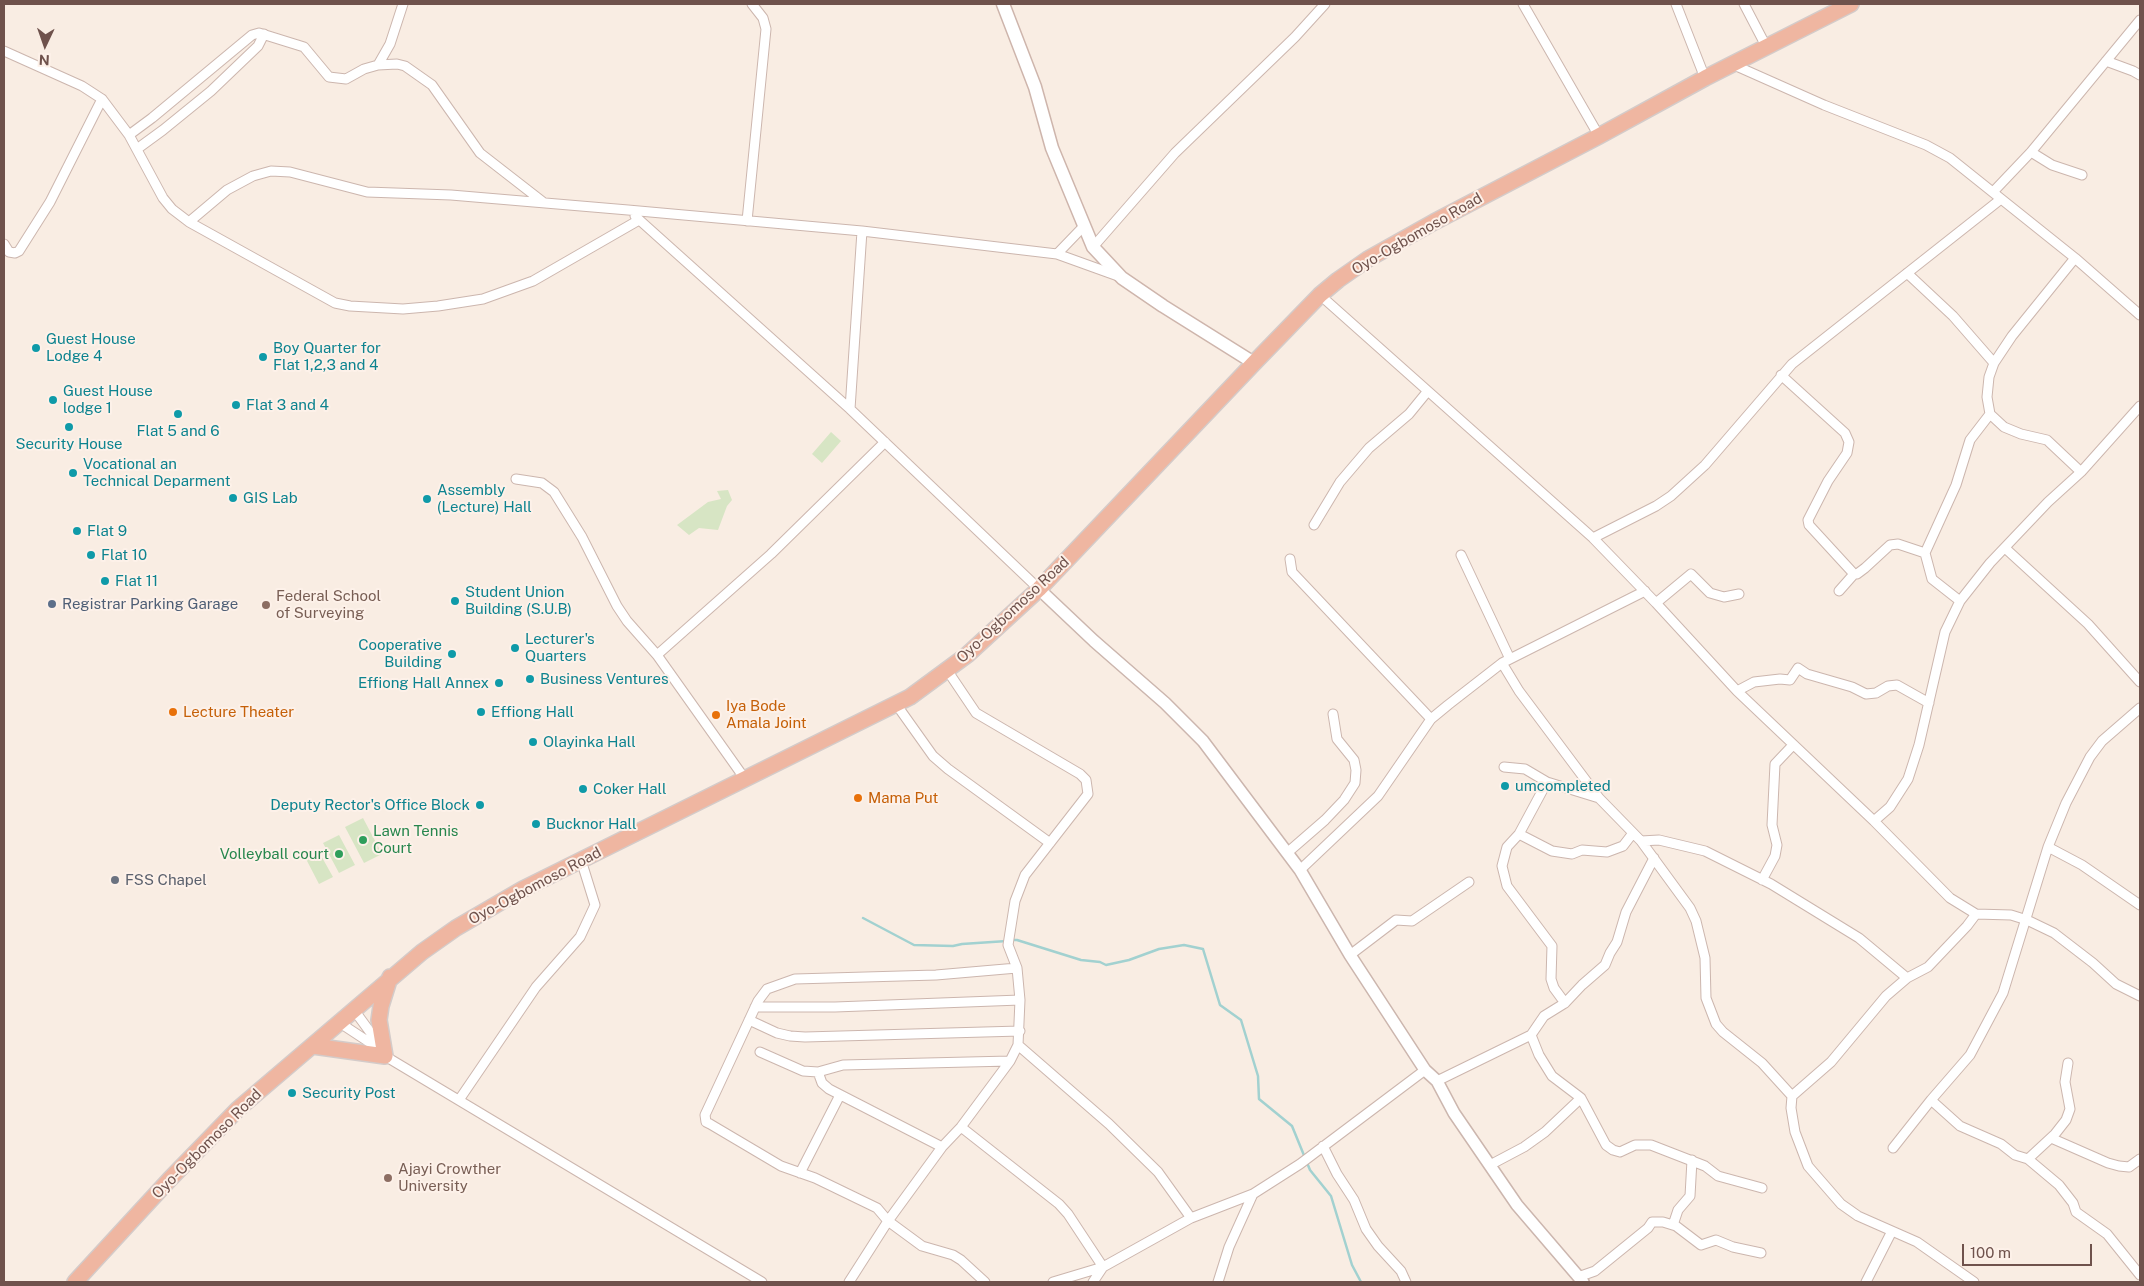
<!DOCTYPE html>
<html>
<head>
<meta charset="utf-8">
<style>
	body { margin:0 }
	#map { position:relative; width:2144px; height:1286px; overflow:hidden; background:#f9ede3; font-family:"Public Sans",sans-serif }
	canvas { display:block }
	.frame { position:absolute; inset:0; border:5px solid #6f524c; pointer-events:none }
	.north { position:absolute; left:20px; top:20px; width:50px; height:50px; -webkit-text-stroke:4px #fdf1e9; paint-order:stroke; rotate:183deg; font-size:14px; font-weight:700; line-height:20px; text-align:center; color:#6f524c }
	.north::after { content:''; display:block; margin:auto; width:18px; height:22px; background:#6f524c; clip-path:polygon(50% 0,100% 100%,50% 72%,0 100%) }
	.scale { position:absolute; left:1962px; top:1244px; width:130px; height:22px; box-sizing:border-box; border:2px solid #6f524c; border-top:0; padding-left:6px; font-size:15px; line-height:18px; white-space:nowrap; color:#6f524c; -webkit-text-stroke:4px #fdf1e9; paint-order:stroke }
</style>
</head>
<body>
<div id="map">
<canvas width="2144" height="1286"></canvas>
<div class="frame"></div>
<div class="north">N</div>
<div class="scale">100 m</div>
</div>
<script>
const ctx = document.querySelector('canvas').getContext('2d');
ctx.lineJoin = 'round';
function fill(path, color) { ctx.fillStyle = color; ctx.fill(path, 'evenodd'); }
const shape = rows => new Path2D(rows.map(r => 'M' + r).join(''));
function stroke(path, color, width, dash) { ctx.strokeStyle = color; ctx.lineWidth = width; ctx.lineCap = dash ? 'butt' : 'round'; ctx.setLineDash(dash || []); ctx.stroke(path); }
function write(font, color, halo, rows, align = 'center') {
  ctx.font = font + ' "Public Sans",sans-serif'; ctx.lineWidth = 4; ctx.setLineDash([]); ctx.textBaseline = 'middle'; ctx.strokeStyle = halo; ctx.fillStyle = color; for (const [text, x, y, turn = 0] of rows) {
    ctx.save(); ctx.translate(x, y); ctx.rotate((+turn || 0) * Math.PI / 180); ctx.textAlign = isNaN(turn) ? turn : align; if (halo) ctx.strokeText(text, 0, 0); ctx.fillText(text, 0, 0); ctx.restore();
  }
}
const green = shape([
	[831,432,841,441,822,463,812,454],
	[728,490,732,500,727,506,718,530,699,528,689,535,677,525,708,502,721,499,717,491],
	[363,818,382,854,364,863,345,827],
	[339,835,355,865,339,873,323,843],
	[319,852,333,877,319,884,306,859]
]);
const stream = shape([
	[863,918,914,945,953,946,962,944,1007,941],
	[1012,940,1017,940,1081,960,1100,962,1106,965,1129,960,1159,949,1184,945,1203,949,1220,1005,1241,1020,1258,1076,1259,1099,1292,1126,1310,1170,1331,1196,1352,1265,1361,1282]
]);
const minor = shape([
	[1523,4,1599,136],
	[1676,4,1705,78],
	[1744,4,1767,48],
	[4,51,82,86,102,99,129,135,163,198,172,209,189,222,335,303,350,306,403,309,438,306,483,299,533,281,639,220],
	[2106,61,2133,71,2140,75],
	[378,65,390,44,403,4],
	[1734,65,1824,105,1926,145,1950,158,2075,258,2140,315],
	[129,135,152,118,252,35,259,33,304,47,329,77,346,79,364,69,378,65,397,64,405,66,432,85,480,153,543,202],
	[137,149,163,130,211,91,258,46,264,34],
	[2031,152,2052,165,2082,175],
	[1993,192,2031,152,2140,20],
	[635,216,850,409,1039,589],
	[747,221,766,29,763,18,752,4],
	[189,222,227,190,253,176,271,171,290,172,367,192,451,195,628,210,862,231,1057,254,1118,276],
	[4,244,9,252,15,253,19,251,50,202,102,99],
	[1093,247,1175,153,1295,37,1325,4],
	[1057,254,1083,227],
	[2075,258,2012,336,1994,363,1989,377,1987,397,1990,414,2004,427,2021,434,2047,440,2081,472],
	[1907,273,1953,316,1994,363],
	[1320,295,1593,538,1656,603,1737,691,1874,821,1950,898,1976,914,2011,915,2027,920,2054,933,2093,963,2116,984,2140,996],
	[1781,375,1845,433,1849,442,1847,453,1828,481,1808,520,1809,525,1854,574],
	[850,409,862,231],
	[516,479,542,483,554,492,582,537,617,606,627,621,657,655,745,779],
	[1314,525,1340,482,1369,448,1409,414,1427,392],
	[1593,538,1656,506,1671,496,1705,465,1792,364,2001,199],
	[2005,548,2088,624,2140,682],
	[1461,555,1510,659],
	[1290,559,1292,572,1431,719],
	[1839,591,1854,574,1857,574,1865,568,1890,545,1898,544,1925,553],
	[1960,601,1932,579,1925,553,1956,485,1970,440,1990,414],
	[1656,603,1691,574,1710,593,1724,597,1739,594],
	[657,655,771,554,885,442],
	[1502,663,1519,691,1599,798,1641,841,1690,908,1696,921,1705,958,1706,998,1716,1024,1723,1032,1762,1063,1792,1096],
	[1737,691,1754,682,1780,679,1790,680,1798,668,1807,674,1852,687,1866,694,1876,693,1888,686,1897,685,1929,703],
	[896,704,933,756,948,769,1050,843],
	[1504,767,1525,769,1547,782,1599,798],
	[1547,782,1519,834,1507,847,1502,866,1507,886,1552,946,1551,979,1554,988,1565,1003],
	[1874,821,1890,807,1908,779,1919,745,1945,632,1960,601,1990,563,2048,502,2081,472,2140,406],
	[1519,834,1552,851,1572,854,1582,850,1607,852,1623,846,1633,833],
	[1641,841,1659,840,1705,851,1771,884,1859,938,1907,978],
	[2048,847,2082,865,2140,905],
	[1287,853,1325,820,1344,800,1355,783,1356,770,1354,760,1337,739,1333,714],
	[1300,870,1378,796,1431,719,1448,705,1502,663,1645,591],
	[1762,880,1775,856,1777,845,1772,825,1775,764,1793,745],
	[1350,955,1396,920,1412,921,1469,882],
	[755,1007,835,1007,1020,1000],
	[354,1010,373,1036,375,1046],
	[749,1020,777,1033,790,1036,805,1037,1020,1031],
	[340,1023,375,1046,385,1056,762,1282],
	[1531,1035,1539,1055,1552,1076,1581,1098,1606,1145,1613,1150,1620,1152,1635,1145,1651,1145,1705,1166,1718,1176,1762,1188],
	[1018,1045,1109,1124,1158,1172,1191,1218],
	[760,1052,803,1071,818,1072,843,1065,1010,1061],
	[818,1072,822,1083,829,1089,942,1147],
	[1437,1081,1531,1035,1544,1016,1565,1003,1582,985,1605,965,1610,953,1617,942,1626,912,1654,858],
	[459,1100,536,987,580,937,595,905,581,860],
	[1931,1100,1960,1126,2001,1144,2015,1155,2028,1159,2059,1185,2073,1203,2076,1212,2107,1234,2140,1275],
	[961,1127,1059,1204,1068,1214,1103,1267,1093,1282],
	[2051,1138,2108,1163,2119,1166,2129,1167,2140,1159],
	[1323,1146,1337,1174,1354,1200,1366,1229,1378,1246,1401,1271,1406,1282],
	[1893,1148,1931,1100,1970,1055,2003,993,2048,847,2066,803,2090,757,2102,741,2140,708],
	[2028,1159,2055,1134,2066,1120,2070,1109,2065,1082,2068,1063],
	[1490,1165,1524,1147,1545,1132,1581,1098],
	[800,1173,840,1095],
	[1673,1225,1678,1210,1690,1196,1692,1160],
	[1578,1277,1595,1271,1648,1228,1652,1222,1663,1222,1676,1226,1701,1245,1716,1240,1733,1247,1761,1253],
	[849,1282,888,1221,942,1147,961,1127,1010,1061,1018,1045,1020,1000,1017,968,1008,945,1015,901,1025,875,1088,794,1086,780,1080,774,976,713,947,670],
	[985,1282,961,1260,953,1255,922,1246,888,1221,877,1208,815,1178,781,1166,710,1124,706,1122,705,1115,758,1001,767,989,795,979,936,975,1017,968],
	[1053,1282,1103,1267,1191,1218,1253,1194,1300,1164,1425,1070],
	[1218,1282,1229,1247,1253,1194],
	[1866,1282,1892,1231],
	[1974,1282,1917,1242,1858,1216,1841,1204,1808,1166,1795,1132,1791,1108,1792,1096,1831,1062,1886,996,1907,978,1928,967,1967,926,1976,914]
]);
const tertiary = shape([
	[1039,589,1094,641,1165,703,1203,741,1300,870,1350,955,1425,1070,1437,1081,1454,1113,1517,1205,1583,1282]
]);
const secondary = shape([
	[1003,4,1035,87,1052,148,1093,247,1122,278,1163,306,1254,363]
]);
const trunk = shape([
	[313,1046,385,1056,379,1020,381,1006,390,977],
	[75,1282,169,1180,238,1109,422,952,456,928,523,889,910,697,967,655,1039,589,1254,363,1320,295,1338,280,1368,259,1434,222,1599,136,1705,78,1851,4]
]);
const markers = [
	[36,348,5,"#0f9aa8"],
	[263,357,5,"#0f9aa8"],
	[53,400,5,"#0f9aa8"],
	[236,405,5,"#0f9aa8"],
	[178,414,5,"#0f9aa8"],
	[69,427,5,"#0f9aa8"],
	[73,473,5,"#0f9aa8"],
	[233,498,5,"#0f9aa8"],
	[427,499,5,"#0f9aa8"],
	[77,531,5,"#0f9aa8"],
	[91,555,5,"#0f9aa8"],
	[105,581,5,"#0f9aa8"],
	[455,601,5,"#0f9aa8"],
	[52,604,5,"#5c6f8a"],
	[266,605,5,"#8d6e63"],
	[515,648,5,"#0f9aa8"],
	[452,654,5,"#0f9aa8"],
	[530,679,5,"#0f9aa8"],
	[499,683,5,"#0f9aa8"],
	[173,712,5,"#e8710a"],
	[481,712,5,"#0f9aa8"],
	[716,715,5,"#e8710a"],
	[533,742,5,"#0f9aa8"],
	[1505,786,5,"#0f9aa8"],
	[583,789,5,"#0f9aa8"],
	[858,798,5,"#e8710a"],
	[480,805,5,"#0f9aa8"],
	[536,824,5,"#0f9aa8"],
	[363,840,5,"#2e9e5b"],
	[339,854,5,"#2e9e5b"],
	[115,880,5,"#6b7280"],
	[292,1093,5,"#0f9aa8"],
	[388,1178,5,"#8d6e63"]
];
const streetNames = [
	["Oyo-Ogbomoso Road",1417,234,-30],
	["Oyo-Ogbomoso Road",1013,610,-43],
	["Oyo-Ogbomoso Road",535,886,-28],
	["Oyo-Ogbomoso Road",207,1144,-45]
];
const cultureNames = [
	["Guest House",46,339],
	["Lodge 4",46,356],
	["Boy Quarter for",273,348],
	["Flat 1,2,3 and 4",273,365],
	["Guest House",63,391],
	["lodge 1",63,408],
	["Flat 3 and 4",246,405],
	["Flat 5 and 6",178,431,"center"],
	["Security House",69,444,"center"],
	["Vocational an",83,464],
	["Technical Deparment",83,481],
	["Assembly",437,490],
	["(Lecture) Hall",437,507],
	["GIS Lab",243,498],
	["Flat 9",87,531],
	["Flat 10",101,555],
	["Flat 11",115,581],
	["Student Union",465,592],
	["Building (S.U.B)",465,609],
	["Lecturer's",525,639],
	["Quarters",525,656],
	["Cooperative",442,645,"right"],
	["Building",442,662,"right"],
	["Business Ventures",540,679],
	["Effiong Hall Annex",489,683,"right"],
	["Effiong Hall",491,712],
	["Olayinka Hall",543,742],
	["umcompleted",1515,786],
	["Coker Hall",593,789],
	["Deputy Rector's Office Block",470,805,"right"],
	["Bucknor Hall",546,824],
	["Security Post",302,1093]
];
const educationNames = [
	["Federal School",276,596],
	["of Surveying",276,613],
	["Ajayi Crowther",398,1169],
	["University",398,1186]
];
const serviceNames = [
	["Registrar Parking Garage",62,604]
];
const foodNames = [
	["Iya Bode",726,706],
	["Amala Joint",726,723],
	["Lecture Theater",183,712],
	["Mama Put",868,798]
];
const leisureNames = [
	["Lawn Tennis",373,831],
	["Court",373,848],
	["Volleyball court",329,854,"right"]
];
const worshipNames = [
	["FSS Chapel",125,880]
];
fill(green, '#d7e5c4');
stroke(stream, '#a2d1d0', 2.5);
stroke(minor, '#ccb6ae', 11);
stroke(tertiary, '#ccb6ae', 14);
stroke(secondary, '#ceb5ac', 15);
stroke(trunk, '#d4cbc9', 18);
stroke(minor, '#fff', 9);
stroke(tertiary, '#fff', 11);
stroke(secondary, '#fff', 12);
stroke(trunk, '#efb6a1', 15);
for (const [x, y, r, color] of markers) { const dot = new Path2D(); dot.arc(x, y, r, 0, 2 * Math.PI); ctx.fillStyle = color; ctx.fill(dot); stroke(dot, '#fdf1e9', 2); }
write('15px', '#6f524c', '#fdf1e9', streetNames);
write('15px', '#0d838f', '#fdf1e9', cultureNames, 'left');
write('15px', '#785e54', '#fdf1e9', educationNames, 'left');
write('15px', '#4e5e75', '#fdf1e9', serviceNames, 'left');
write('15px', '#c56008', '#fdf1e9', foodNames, 'left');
write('15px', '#27864d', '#fdf1e9', leisureNames, 'left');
write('15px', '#5b616d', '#fdf1e9', worshipNames, 'left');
</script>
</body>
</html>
